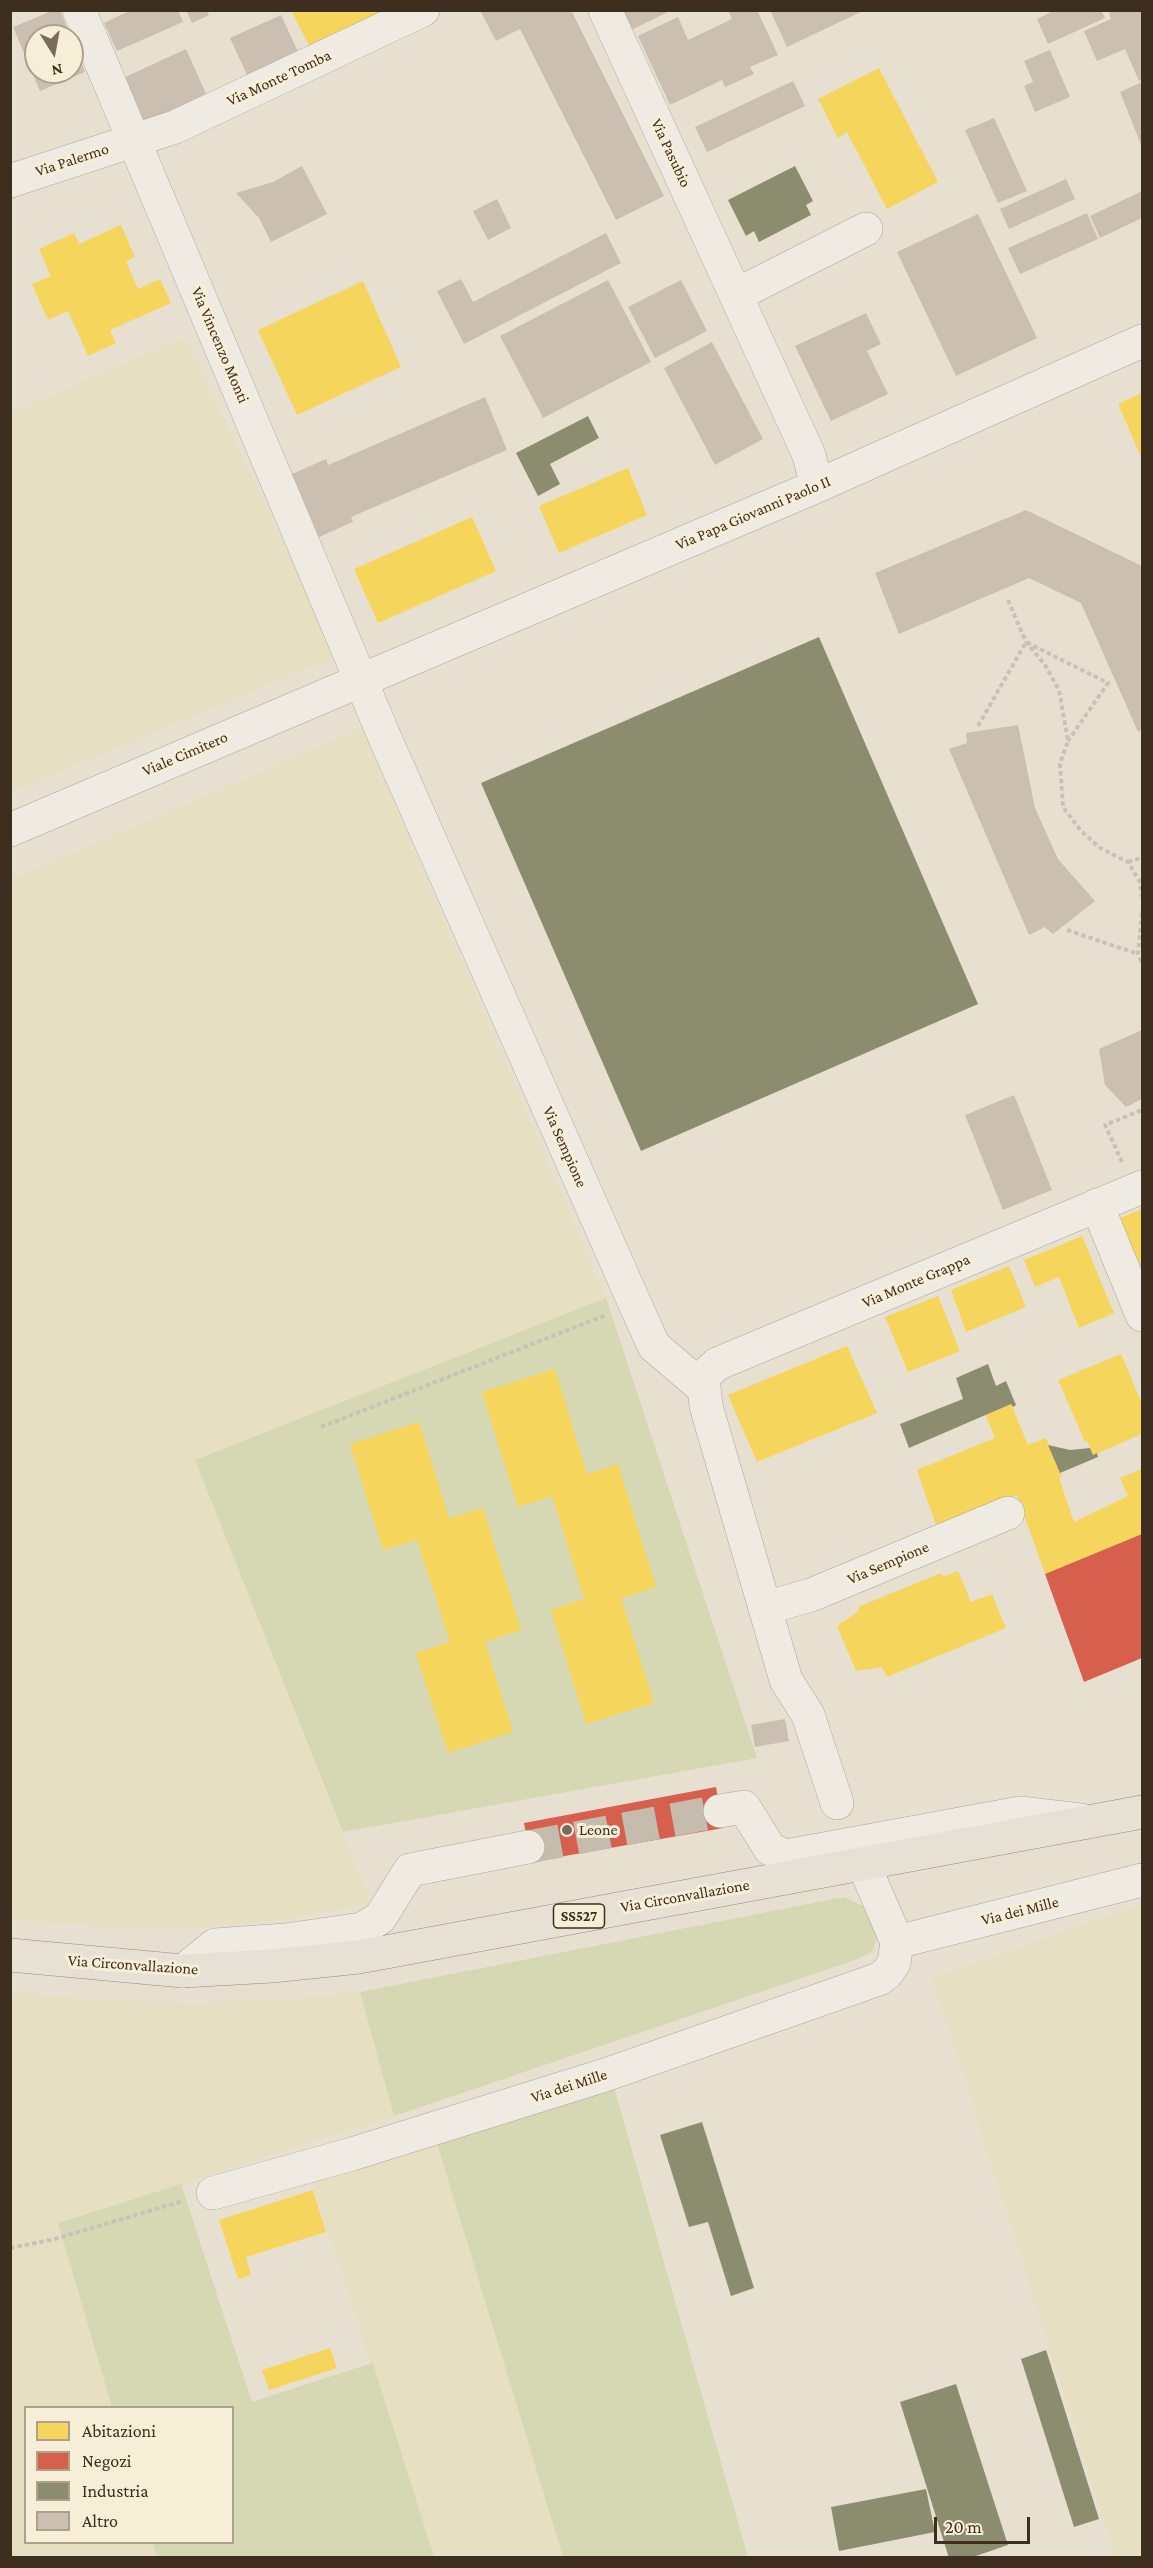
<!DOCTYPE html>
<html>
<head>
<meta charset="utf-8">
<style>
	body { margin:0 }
	#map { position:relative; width:1153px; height:2568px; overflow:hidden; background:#e7e0d1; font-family:"Crimson Pro",serif }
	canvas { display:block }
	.frame { position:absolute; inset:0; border:12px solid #3d2e20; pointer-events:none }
	.legend { position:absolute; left:24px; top:2406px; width:210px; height:138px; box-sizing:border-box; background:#f7eed8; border:2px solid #ada18e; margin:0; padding:8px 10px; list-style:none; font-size:18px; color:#3d2e20 }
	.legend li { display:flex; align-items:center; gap:12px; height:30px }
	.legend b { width:30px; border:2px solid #ada18e }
	.north { position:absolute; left:24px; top:24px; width:60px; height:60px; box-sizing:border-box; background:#f7eed8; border:2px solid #ada18e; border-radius:50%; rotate:169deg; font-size:16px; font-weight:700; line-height:24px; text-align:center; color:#3d2e20 }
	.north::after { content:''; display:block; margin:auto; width:21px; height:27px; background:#786c5e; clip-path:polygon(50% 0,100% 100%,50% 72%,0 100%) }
	.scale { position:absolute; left:934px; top:2517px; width:96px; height:27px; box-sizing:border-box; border:3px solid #3d2e20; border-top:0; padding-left:8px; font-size:18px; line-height:21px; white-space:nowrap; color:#3d2e20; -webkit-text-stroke:4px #f7eed8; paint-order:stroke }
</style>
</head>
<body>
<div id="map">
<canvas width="1153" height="2568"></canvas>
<div class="frame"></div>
<ul class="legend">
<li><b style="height:16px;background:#f6d55c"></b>Abitazioni</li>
<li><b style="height:16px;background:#d6604d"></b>Negozi</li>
<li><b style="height:16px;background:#8c8c6e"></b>Industria</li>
<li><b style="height:16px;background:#cbbfb2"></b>Altro</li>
</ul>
<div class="north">N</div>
<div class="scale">20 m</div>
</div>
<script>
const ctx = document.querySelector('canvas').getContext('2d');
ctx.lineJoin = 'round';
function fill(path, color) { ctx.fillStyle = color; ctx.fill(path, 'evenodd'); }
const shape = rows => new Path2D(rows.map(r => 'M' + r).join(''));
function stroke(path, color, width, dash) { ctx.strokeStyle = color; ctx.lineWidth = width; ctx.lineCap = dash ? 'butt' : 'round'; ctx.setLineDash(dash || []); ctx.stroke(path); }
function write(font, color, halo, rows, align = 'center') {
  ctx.font = font + ' "Crimson Pro",serif'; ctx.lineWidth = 6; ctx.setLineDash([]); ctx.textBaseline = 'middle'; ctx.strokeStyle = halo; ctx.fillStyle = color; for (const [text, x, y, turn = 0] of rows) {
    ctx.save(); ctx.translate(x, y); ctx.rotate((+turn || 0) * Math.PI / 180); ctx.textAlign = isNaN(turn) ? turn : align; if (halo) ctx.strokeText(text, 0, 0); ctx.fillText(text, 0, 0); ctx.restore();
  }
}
const farmland = shape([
	[185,337,337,656,11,792,11,413],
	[362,728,606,1298,195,1460,371,1904,279,1920,205,1926,114,1927,11,1920,10,880],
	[1142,1905,1142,2557,1116,2558,932,1977],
	[10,1992,113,2001,199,2003,292,1999,360,1992,394,2116,58,2223,112,2407,26,2408,26,2542,153,2543,157,2557,11,2557],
	[436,2140,563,2557,433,2557,311,2180]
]);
const green = shape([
	[606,1298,757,1758,343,1832,195,1460],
	[844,1897,863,1906,872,1920,877,1939,872,1952,855,1960,394,2116,360,1992],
	[613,2084,748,2557,563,2557,436,2140],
	[181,2184,252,2402,372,2363,370,2354,434,2557,157,2557,153,2543,232,2542,232,2408,112,2407,58,2223]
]);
const homes = shape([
	[291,10,397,10,313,53],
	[879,68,938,182,887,209,847,132,838,138,818,99],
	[121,225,135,257,126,261,138,289,160,279,171,303,110,330,116,343,88,356,68,311,48,320,32,284,51,276,39,249,74,233,79,244],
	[363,281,401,367,297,415,258,330],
	[1142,393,1142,459,1118,404],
	[628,468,647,515,559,553,539,506],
	[472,517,496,571,378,623,354,569],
	[1142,1209,1142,1273,1120,1218],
	[1082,1236,1114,1313,1079,1328,1059,1277,1035,1287,1024,1260],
	[1009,1266,1026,1307,966,1332,951,1290],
	[938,1296,960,1351,908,1372,885,1317],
	[847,1346,877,1413,757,1462,728,1395],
	[1121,1354,1142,1404,1142,1434,1093,1455,1087,1441,1085,1442,1058,1380],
	[555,1369,587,1474,618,1464,656,1587,621,1598,654,1703,586,1724,551,1610,584,1599,552,1496,518,1507,482,1392],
	[1011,1404,1028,1445,1046,1438,1062,1477,1059,1478,1074,1522,1128,1496,1120,1478,1142,1469,1142,1534,1045,1574,1017,1495,937,1528,917,1470,995,1438,985,1414],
	[419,1422,449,1518,483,1508,521,1630,485,1642,513,1732,448,1753,416,1653,450,1642,417,1540,383,1550,350,1444],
	[958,1571,971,1602,992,1594,1006,1628,887,1677,882,1667,856,1671,837,1626,859,1611,858,1607,941,1573,943,1577],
	[313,2190,326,2232,246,2257,251,2275,238,2279,219,2220],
	[330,2348,337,2368,269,2390,262,2370]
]);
const shops = shape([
	[1142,1534,1142,1658,1084,1682,1045,1574],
	[716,1787,723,1828,531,1862,524,1823]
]);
const industry = shape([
	[795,166,813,201,806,205,811,215,759,242,754,231,746,236,728,200],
	[588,416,599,438,550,464,560,484,538,496,516,453],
	[819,637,978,1004,641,1151,481,783],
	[988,1364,996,1386,1006,1381,1016,1405,1013,1407,1011,1404,909,1448,900,1424,963,1399,956,1378],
	[1048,1445,1070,1450,1090,1448,1093,1455,1097,1453,1098,1457,1060,1473],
	[702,2122,754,2288,731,2296,708,2222,689,2227,660,2135],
	[1046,2350,1099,2519,1074,2527,1021,2359],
	[956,2384,1008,2545,970,2558,949,2558,900,2402],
	[926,2489,935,2532,839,2551,831,2507]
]);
const building = shape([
	[54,10,60,10,70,36,36,36,36,72,72,72,72,40,85,72,40,91,13,27],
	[131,10,178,10,183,22,117,51,104,23],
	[186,10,206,10,209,15,192,23],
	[480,10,571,10,664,196,616,220,520,29,496,41],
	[615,10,672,10,625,33],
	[728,10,757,10,778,55,750,67,754,74,725,87,722,80,670,105,638,36,678,17,688,40,732,19],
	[770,10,865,10,787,47],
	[1055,10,1101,10,1105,18,1048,44,1037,19],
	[1108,10,1142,10,1142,79,1139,81,1125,49,1097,61,1084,31,1111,19],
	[281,15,299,54,248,77,230,38],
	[186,49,208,98,143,127,121,79],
	[1050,50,1070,97,1035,112,1024,86,1033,82,1024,61],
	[793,81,805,106,707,152,695,127],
	[1142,82,1142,147,1120,92],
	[994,118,1027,191,998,203,965,130],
	[302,166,327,214,271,242,259,218,236,193,273,182],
	[1066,179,1075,199,1009,229,1000,209],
	[1142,191,1142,218,1100,238,1090,216],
	[497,199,511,228,488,240,473,211],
	[1087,213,1098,239,1020,274,1008,248],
	[978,214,1037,338,956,376,897,252],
	[606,233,621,263,464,344,437,291,461,279,473,302],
	[608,280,651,362,543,418,500,336],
	[681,280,707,331,655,358,628,307],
	[866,313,881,344,867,351,888,394,831,421,795,346],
	[712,342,763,439,715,465,664,368],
	[485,397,507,450,351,517,353,522,319,537,292,474,326,459,328,465],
	[1026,510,1142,566,1142,730,1138,732,1081,603,1029,578,899,634,875,573],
	[1018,725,1035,808,1058,859,1095,901,1053,934,1045,927,1029,935,949,749,967,743,966,733],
	[1142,1030,1142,1099,1126,1107,1105,1085,1099,1049],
	[1014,1095,1052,1190,1003,1210,965,1115],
	[785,1719,789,1741,755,1747,751,1725]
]);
const minorTunnel = shape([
	[528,1847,720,1811]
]);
const path = shape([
	[1008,600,1026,642,1045,665,1059,690,1068,741,1060,764,1063,807,1081,831,1100,848,1128,862,1140,882,1142,897],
	[978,726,1026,642,1108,683,1068,741],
	[1128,862,1138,859,1142,861],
	[1142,913,1138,954,1142,963],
	[1067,930,1138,954],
	[1122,1162,1105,1125,1142,1110],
	[321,1427,606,1315],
	[10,2248,51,2240,183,2201]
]);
const minor = shape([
	[79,10,385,738,635,1304,654,1346,702,1387],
	[605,10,809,455,817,486],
	[10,181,175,127,423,10],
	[736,295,866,229],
	[10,830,817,486,1142,341],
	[1097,1205,1142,1315],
	[765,1608,811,1595,1008,1513],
	[837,1803,808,1715,786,1680,706,1406,703,1377,717,1364,1142,1187],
	[720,1811,744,1807,770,1849,786,1856,1020,1813,1080,1820],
	[897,1942,1142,1880],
	[183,1971,215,1945,286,1940,362,1929,380,1918,410,1870,528,1847],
	[213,2193,352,2154,605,2075,879,1979,887,1973,894,1963,897,1942,863,1863]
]);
const major = shape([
	[10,1955,183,1971,272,1966,359,1957,1142,1812]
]);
const markers = [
	[567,1830,6,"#786c5e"]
];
const shields = [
	[579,1916,51]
];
const shieldNames = [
	["SS527",579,1916]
];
const streetNames = [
	["Via Monte Tomba",279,78,-25],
	["Via Pasubio",671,153,65],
	["Via Palermo",72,160,-18],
	["Via Vincenzo Monti",220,345,67],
	["Via Papa Giovanni Paolo II",753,513,-23],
	["Viale Cimitero",185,754,-23],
	["Via Sempione",565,1147,66],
	["Via Monte Grappa",916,1281,-23],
	["Via Sempione",888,1563,-23],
	["Via Circonvallazione",685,1896,-10],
	["Via dei Mille",1020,1911,-14],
	["Via Circonvallazione",133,1965,4],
	["Via dei Mille",569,2086,-18]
];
const poiNames = [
	["Leone",579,1830]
];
fill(farmland, '#e6dfc2');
fill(green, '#d6d7b3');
fill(homes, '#f6d55c');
fill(shops, '#d6604d');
fill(industry, '#8c8c6e');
fill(building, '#cbbfb2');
stroke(minorTunnel, '#c5bcae', 33, [33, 16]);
stroke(minor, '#ada599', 34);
stroke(major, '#928b80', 34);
stroke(path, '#c8c2b9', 4, [4.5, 3]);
stroke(minor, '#efebe3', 33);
stroke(major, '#e6e1d4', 33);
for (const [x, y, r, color] of markers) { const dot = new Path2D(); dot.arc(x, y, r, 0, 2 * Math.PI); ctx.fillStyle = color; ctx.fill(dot); stroke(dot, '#f7eed8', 2); }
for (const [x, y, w] of shields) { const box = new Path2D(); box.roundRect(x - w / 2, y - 12, w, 24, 4.5); ctx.fillStyle = '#f7eed8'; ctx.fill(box); stroke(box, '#3d2e20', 1.5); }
write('bold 15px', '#3d2e20', null, shieldNames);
write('16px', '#3d2e20', '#f7eed8', streetNames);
write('16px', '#3d2e20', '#f7eed8', poiNames, 'left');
</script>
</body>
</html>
